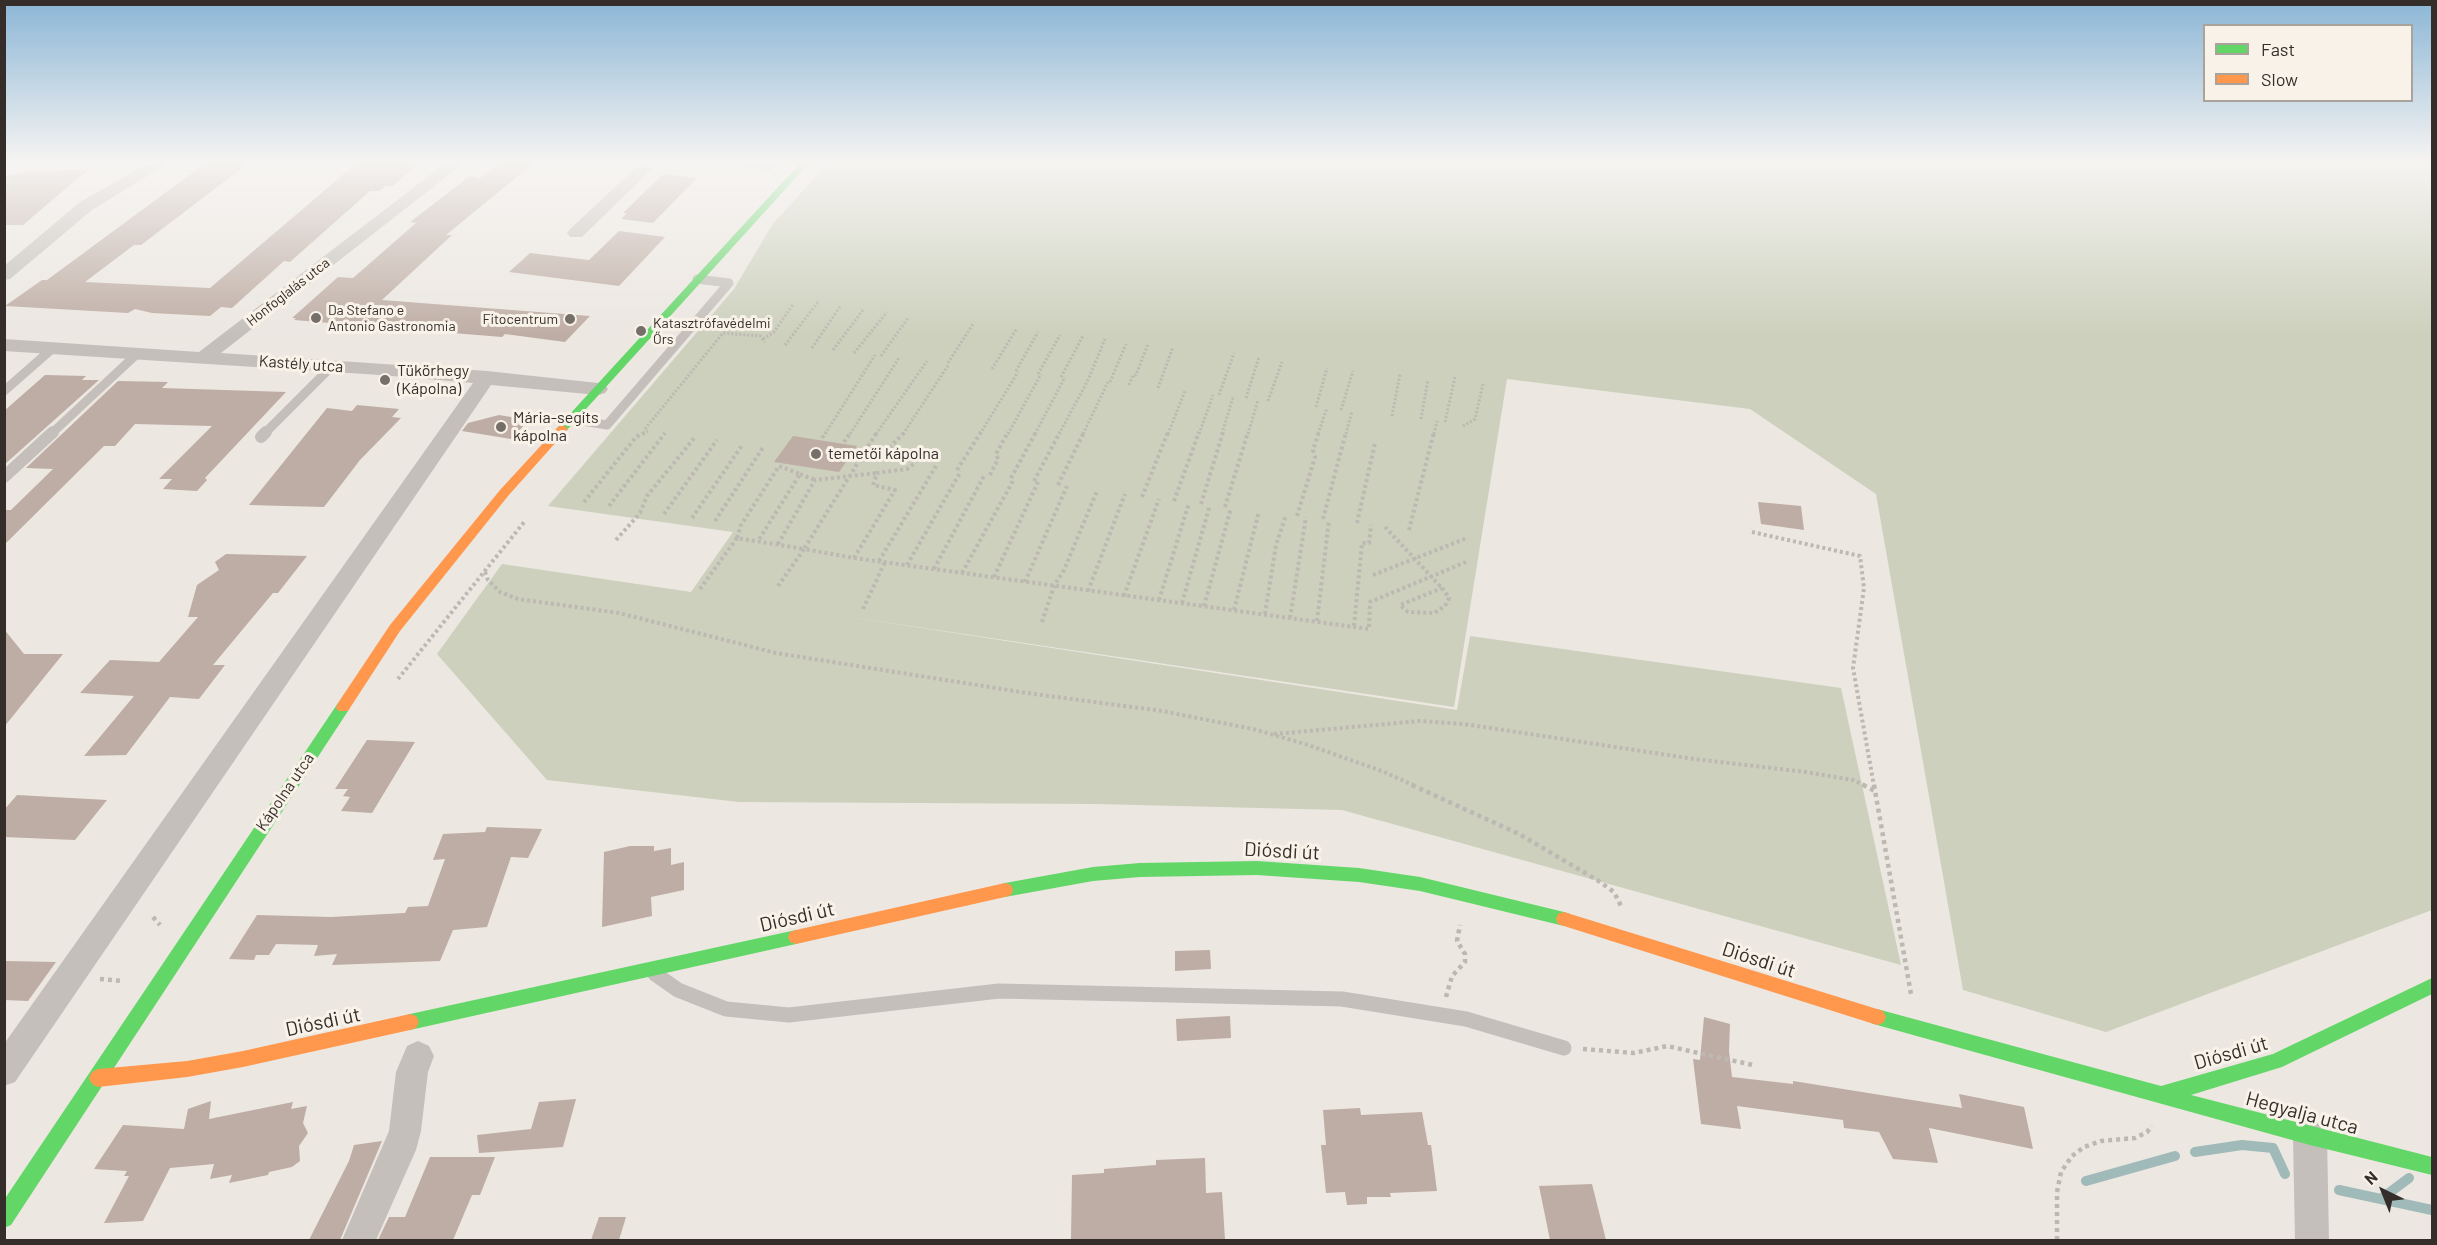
<!DOCTYPE html>
<html>
<head>
<meta charset="utf-8">
<style>
	body { margin:0 }
	#map { position:relative; width:2437px; height:1245px; overflow:hidden; background:#ece7e1; font-family:Barlow,sans-serif }
	canvas { display:block }
	.frame { position:absolute; inset:0; border:6px solid #352d29; pointer-events:none }
	.legend { position:absolute; left:2203px; top:24px; width:210px; height:78px; box-sizing:border-box; background:#f8f2e9; border:2px solid #aaa39c; margin:0; padding:8px 10px; list-style:none; font-size:18px; color:#352d29 }
	.legend li { display:flex; align-items:center; gap:12px; height:30px }
	.legend b { width:30px; border:2px solid #aaa39c }
	.north { position:absolute; left:2353px; top:1161px; width:60px; height:60px; -webkit-text-stroke:4px #f8f2e9; paint-order:stroke; rotate:317deg; font-size:16px; font-weight:700; line-height:24px; text-align:center; color:#352d29 }
	.north::after { content:''; display:block; margin:auto; width:21px; height:27px; background:#352d29; clip-path:polygon(50% 0,100% 100%,50% 72%,0 100%) }
</style>
</head>
<body>
<div id="map">
<canvas width="2437" height="1245"></canvas>
<div class="frame"></div>
<ul class="legend">
<li><b style="height:8px;background:#63d668"></b>Fast</li>
<li><b style="height:8px;background:#ff974d"></b>Slow</li>
</ul>
<div class="north">N</div>
</div>
<script>
const ctx = document.querySelector('canvas').getContext('2d');
ctx.lineJoin = 'round';
function fill(path, color) { ctx.fillStyle = color; ctx.fill(path, 'evenodd'); }
const shape = rows => new Path2D(rows.map(r => 'M' + r).join(''));
function stroke(path, color, width, dash) { ctx.strokeStyle = color; ctx.lineWidth = width; ctx.lineCap = dash ? 'butt' : 'round'; ctx.setLineDash(dash || []); ctx.stroke(path); }
function write(font, color, halo, rows, align = 'center') {
  ctx.font = font + ' Barlow,sans-serif'; ctx.lineWidth = 6; ctx.setLineDash([]); ctx.textBaseline = 'middle'; ctx.strokeStyle = halo; ctx.fillStyle = color; for (const [text, x, y, turn = 0] of rows) {
    ctx.save(); ctx.translate(x, y); ctx.rotate((+turn || 0) * Math.PI / 180); ctx.textAlign = isNaN(turn) ? turn : align; if (halo) ctx.strokeText(text, 0, 0); ctx.fillText(text, 0, 0); ctx.restore();
  }
}
const green = shape([
	[829,162,2432,162,2432,910,2106,1032,1963,990,1876,494,1750,409,1507,379,1454,707,830,614,1457,710,1470,636,1841,688,1901,965,1342,810,1096,804,739,802,547,780,437,654,502,564,691,592,733,532,548,506,734,289,772,225]
]);
const stream = shape([
	[2195,1152,2242,1145,2273,1148,2285,1174],
	[2086,1181,2175,1156],
	[2339,1190,2432,1210],
	[2381,1199,2409,1178]
]);
const building = shape([
	[207,162,250,162,141,245,134,245,85,282,210,288,358,162,420,162,393,186,386,186,379,191,370,191,290,262,284,261,232,308,221,307,210,316,152,313,135,309,128,313,5,306,42,280,47,280],
	[500,162,535,162,446,235,452,235,382,300,590,316,565,342,505,334,502,337,294,320,296,318,292,318,338,277,353,278,416,223,410,222,470,176,480,178],
	[89,169,23,225,4,225,4,176,28,172],
	[666,174,697,178,653,223,621,219,627,213,623,213,661,176],
	[619,231,665,237,619,286,509,272,530,253,589,260],
	[45,375,86,376,82,380,99,380,4,465,4,411],
	[118,381,168,382,162,388,286,392,205,478,207,480,197,491,163,489,172,479,159,479,212,426,135,424,115,446,104,446,4,545,4,510,11,510,53,469,26,468],
	[357,405,399,409,392,417,401,418,360,460,324,507,249,505,327,408,352,411],
	[499,415,529,420,511,439,462,431,468,423],
	[793,436,857,446,839,472,774,462],
	[1758,502,1801,506,1804,530,1761,524],
	[226,554,307,556,278,593,273,593,213,665,225,665,199,699,170,697,126,755,84,756,134,696,80,693,110,660,159,662,198,617,188,617,197,585,219,570,215,562],
	[4,629,24,654,63,654,4,727],
	[367,740,415,742,372,813,341,811,350,797,343,796,348,789,335,789],
	[17,795,107,800,75,840,4,837,4,810],
	[487,827,542,829,528,858,511,857,487,927,453,930,440,961,332,965,337,954,314,956,318,945,276,944,269,955,256,955,254,960,229,959,257,915,331,917,405,913,408,907,428,906,445,859,433,860,443,834,485,832],
	[630,846,654,846,654,851,671,848,671,865,684,862,684,890,651,897,652,916,602,927,604,852],
	[1210,950,1211,969,1175,971,1175,951],
	[4,961,56,962,28,1001,4,1000],
	[1230,1016,1231,1038,1177,1041,1176,1019],
	[1704,1017,1730,1024,1729,1051,1732,1077,1793,1084,1793,1081,1962,1108,1959,1094,2024,1107,2033,1149,1929,1128,1938,1163,1893,1159,1879,1132,1844,1128,1843,1120,1737,1106,1741,1129,1701,1124,1693,1059,1700,1060],
	[576,1099,563,1147,479,1153,477,1135,531,1129,539,1102],
	[211,1101,209,1119,293,1102,291,1109,307,1106,303,1123,308,1133,299,1146,300,1161,292,1167,269,1172,268,1175,229,1183,232,1175,210,1179,214,1164,170,1168,143,1221,104,1223,129,1176,124,1176,127,1171,94,1169,123,1125,184,1129,188,1109],
	[1360,1108,1361,1115,1422,1112,1428,1145,1431,1145,1437,1191,1390,1193,1391,1197,1367,1197,1367,1204,1347,1205,1345,1192,1326,1193,1321,1145,1326,1145,1323,1110],
	[382,1141,340,1240,309,1240,349,1161,354,1145],
	[430,1157,495,1157,480,1195,472,1195,453,1240,378,1240,389,1217,405,1217],
	[1205,1158,1206,1193,1222,1192,1225,1240,1071,1240,1072,1175,1104,1173,1104,1169,1156,1165,1156,1160],
	[1592,1184,1606,1240,1550,1240,1539,1186],
	[599,1217,626,1217,619,1240,591,1240]
]);
const pathFar2 = shape([
	[763,339,774,332,794,303],
	[785,345,818,302],
	[812,348,841,305],
	[833,350,863,310],
	[854,353,887,312],
	[881,356,908,318],
	[948,363,973,324],
	[992,369,1017,328],
	[1016,371,1038,332],
	[1038,374,1060,335],
	[1061,377,1083,336],
	[1110,382,1126,344],
	[1129,385,1133,375,1136,375,1148,344],
	[1158,388,1173,347],
	[1219,395,1234,353],
	[1246,398,1259,357],
	[1268,401,1282,362],
	[1316,407,1327,368],
	[1341,410,1353,371],
	[1392,416,1400,374],
	[1421,419,1428,380],
	[1445,422,1455,377],
	[1463,426,1475,419,1483,384],
	[645,429,723,333,760,336,765,342],
	[643,434,648,431],
	[825,434,875,355],
	[850,434,899,358],
	[876,434,927,361],
	[903,434,949,364],
	[980,434,1018,372],
	[1008,434,1041,374],
	[1035,434,1065,377],
	[1059,434,1088,380,1105,339],
	[1083,434,1108,382],
	[1168,434,1185,391],
	[1199,434,1213,395],
	[1222,434,1233,397],
	[1248,434,1258,400],
	[1318,434,1327,408],
	[1346,434,1352,411],
	[1434,434,1437,421]
]);
const pathFar1 = shape([
	[822,438,826,432],
	[844,442,851,432],
	[885,452,905,432],
	[957,470,981,432],
	[800,474,815,480],
	[990,475,998,459,996,454,1008,432],
	[1011,478,1036,432],
	[1034,481,1060,432],
	[1058,485,1084,432],
	[1142,497,1168,432],
	[1174,501,1199,432],
	[584,502,636,437,646,432],
	[1201,504,1223,432],
	[609,506,665,433],
	[1225,507,1248,432],
	[664,514,717,440],
	[1297,516,1315,457,1313,450,1319,432],
	[692,518,743,444],
	[1323,519,1346,432],
	[715,521,764,446],
	[1357,523,1375,443],
	[1385,527,1442,588],
	[1409,530,1434,432],
	[1752,532,1860,556,1864,588,1853,668,1874,786],
	[737,538,741,525,779,466,800,474,758,541],
	[616,540,640,513,647,496,695,437],
	[778,544,815,480,877,473],
	[854,558,895,490,873,485,877,473,907,469,916,462],
	[879,561,936,466],
	[907,565,961,471],
	[934,569,985,474],
	[485,572,488,580,500,592,518,599,619,613,776,653,1027,693,1162,711,1253,729,1305,744,1382,771,1415,786],
	[962,573,1014,479],
	[1373,575,1467,538],
	[994,577,1038,482],
	[1025,582,1067,486],
	[778,586,804,549,854,558,1369,629,1370,602,1466,562],
	[1442,588,1449,598,1445,606,1434,613,1408,612,1400,605,1442,588],
	[700,589,737,538,804,549,877,432],
	[1088,591,1125,494],
	[1124,596,1159,499],
	[1159,600,1189,503],
	[1182,603,1210,505],
	[1204,606,1231,508],
	[863,609,885,562],
	[1234,610,1259,511],
	[1265,614,1276,545,1286,515],
	[1290,618,1306,517],
	[1317,621,1329,520],
	[1042,622,1054,586,1064,570,1097,491],
	[1354,626,1362,543,1369,543,1371,525],
	[398,679,525,521],
	[1274,734,1420,721,1464,724,1694,759,1806,772,1853,780,1866,786]
]);
const path = shape([
	[1412,785,1519,834,1597,880,1614,892,1621,906],
	[1863,785,1875,791],
	[1874,785,1911,994],
	[153,917,160,925],
	[100,979,122,981],
	[1446,997,1452,976,1465,962,1465,954,1457,941,1460,925],
	[1583,1049,1634,1053,1667,1046,1753,1065],
	[2057,1240,2057,1192,2061,1172,2072,1156,2084,1147,2101,1141,2135,1138,2147,1132,2152,1126]
]);
const laneFar2 = shape([
	[4,391,53,348],
	[571,419,607,425,729,283,697,279],
	[51,434,138,353],
	[264,434,332,366]
]);
const laneFar1 = shape([
	[261,437,266,432],
	[4,477,53,432]
]);
const lane = shape([
	[655,974,678,990,726,1009,789,1015,999,991,1342,999,1466,1019,1564,1048]
]);
const street = shape([
	[151,162,170,162,92,210,10,279,4,280,4,266,80,202,151,162],
	[447,162,465,162,221,353,487,371,598,383,605,385,608,389,605,393,598,395,491,385,15,1082,4,1086,4,1044,473,383,380,375,4,351,4,339,199,352,447,162],
	[642,162,659,162,582,237,570,237,567,233,570,229,642,162],
	[728,162,776,162,778,165,770,170,736,167,728,162],
	[418,1041,429,1046,434,1056,428,1072,421,1131,416,1150,376,1240,342,1240,389,1131,396,1072,407,1046,418,1041],
	[2310,1120,2322,1125,2327,1136,2329,1240,2295,1240,2293,1136,2298,1125,2310,1120]
]);
const fast = shape([
	[801,162,810,162,566,431,558,431,556,429,558,427,801,162],
	[343,702,348,703,350,707,348,711,11,1225,4,1228,4,1200,338,703,343,702],
	[1257,861,1359,868,1420,877,1564,912,1570,914,1572,919,1570,924,1564,926,1420,891,1359,882,1257,875,1140,877,1093,881,1005,897,999,895,997,890,999,885,1005,883,1093,867,1140,863,1257,861],
	[796,930,802,932,804,937,802,942,796,944,410,1030,404,1028,401,1022,404,1016,410,1014,796,930],
	[2432,978,2432,994,2282,1067,2191,1095,2432,1157,2432,1175,2310,1145,1877,1025,1871,1023,1868,1017,1871,1011,1877,1009,2161,1086,2273,1054,2432,978]
]);
const slow = shape([
	[562,425,566,427,568,429,566,431,508,496,400,631,348,711,338,711,336,707,338,703,390,625,500,490,558,427,562,425],
	[1005,883,1011,885,1013,890,1011,895,1005,897,796,944,790,942,788,937,790,932,796,930,1005,883],
	[1564,912,1877,1009,1883,1011,1886,1017,1883,1023,1877,1025,1564,926,1558,924,1556,919,1558,914,1564,912],
	[410,1014,416,1016,419,1022,416,1028,410,1030,243,1067,187,1077,98,1087,92,1084,89,1078,92,1072,98,1069,187,1061,243,1051,410,1014]
]);
const markers = [
	[316,318,6,"#756e69"],
	[570,319,6,"#756e69"],
	[641,331,6,"#756e69"],
	[385,380,6,"#756e69"],
	[501,427,6,"#756e69"],
	[816,454,6,"#756e69"]
];
const farStreetnames = [
	["Honfoglalás utca",288,292,-38]
];
const farPoinames = [
	["Da Stefano e",328,310],
	["Antonio Gastronomia",328,326],
	["Fitocentrum",558,319,"right"],
	["Katasztrófavédelmi",653,323],
	["Őrs",653,339]
];
const streetNames = [
	["Kastély utca",301,364,4],
	["Kápolna utca",285,792,-56]
];
const poiNames = [
	["Tükörhegy",397,371],
	["(Kápolna)",397,389],
	["Mária-segíts",513,418],
	["kápolna",513,436],
	["temetői kápolna",828,454]
];
const nearStreetnames = [
	["Diósdi út",1282,851,3],
	["Diósdi út",797,917,-13],
	["Diósdi út",1759,960,18],
	["Diósdi út",323,1022,-12],
	["Diósdi út",2231,1053,-16],
	["Hegyalja utca",2302,1113,15]
];
fill(green, '#ccd0bc');
stroke(stream, '#a0baba', 10);
fill(building, '#beada4');
stroke(pathFar2, '#bdb8b2', 3, [2, 2]);
stroke(pathFar1, '#bdb8b2', 4, [3, 3]);
stroke(path, '#bdb8b2', 4.5, [4, 4]);
stroke(laneFar2, '#c4bfba', 9);
stroke(laneFar1, '#c4bfba', 12);
stroke(lane, '#c4bfba', 15);
fill(street, '#c4bfba');
fill(fast, '#63d668');
fill(slow, '#ff974d');
const sky = ctx.createLinearGradient(0, 0, 0, 336);
sky.addColorStop(0, '#8bb6d6');
sky.addColorStop(0.48, '#f6f4f2');
sky.addColorStop(1, '#f6f4f200');
ctx.fillStyle = sky;
ctx.fillRect(0, 0, 2437, 336);
for (const [x, y, r, color] of markers) { const dot = new Path2D(); dot.arc(x, y, r, 0, 2 * Math.PI); ctx.fillStyle = color; ctx.fill(dot); stroke(dot, '#f8f2e9', 2); }
write('14px', '#352d29', '#f8f2e9', farStreetnames);
write('14px', '#352d29', '#f8f2e9', farPoinames, 'left');
write('16px', '#352d29', '#f8f2e9', streetNames);
write('16px', '#352d29', '#f8f2e9', poiNames, 'left');
write('20px', '#352d29', '#f8f2e9', nearStreetnames);
</script>
</body>
</html>
